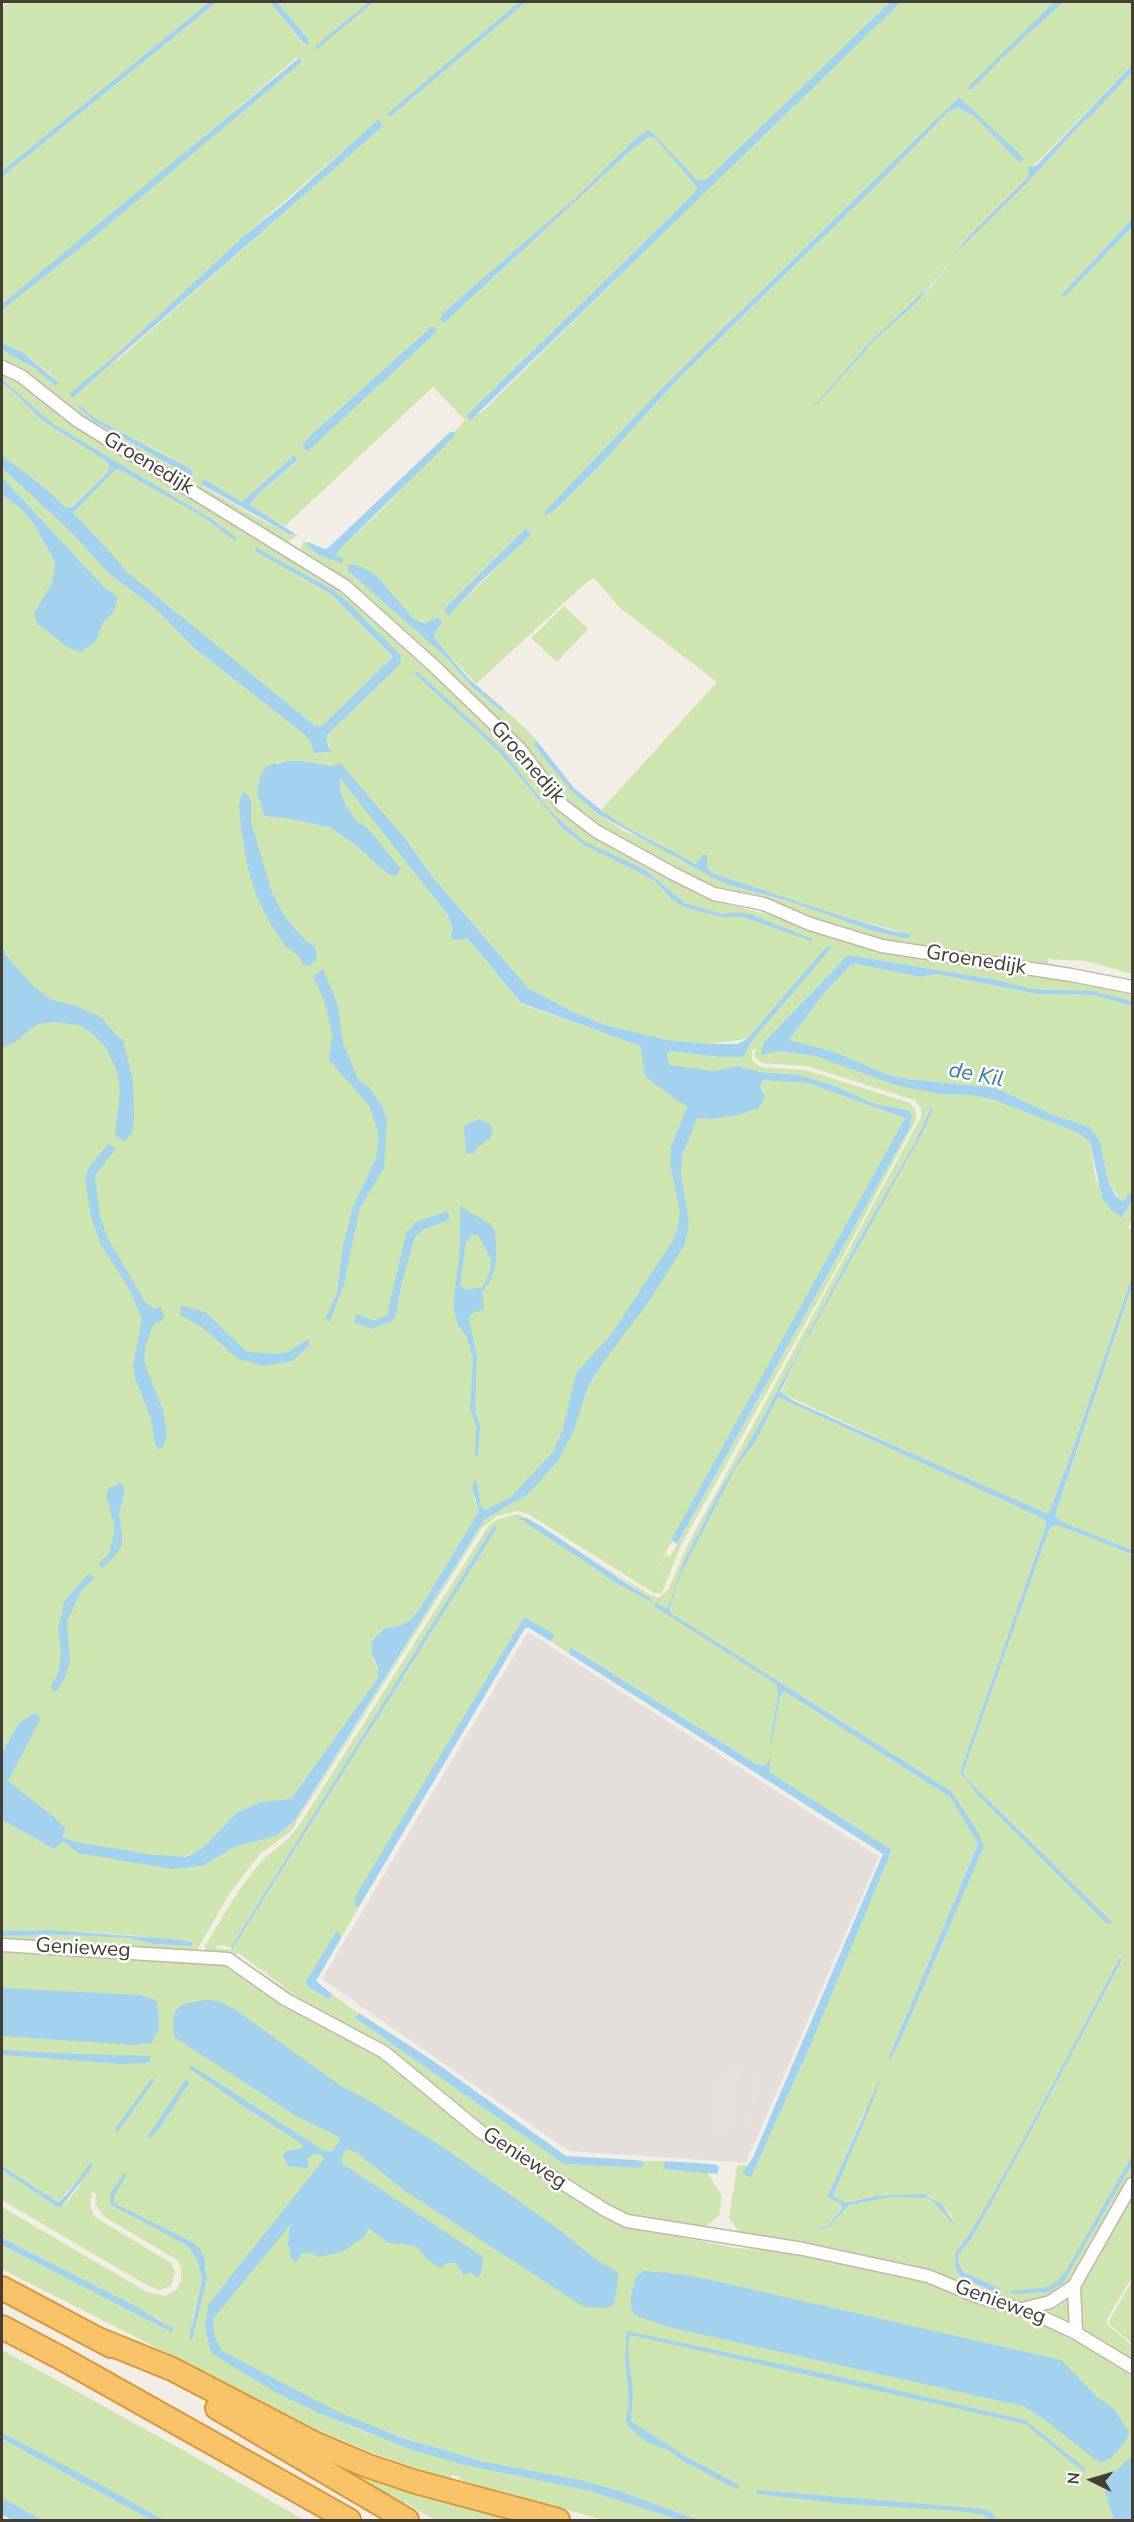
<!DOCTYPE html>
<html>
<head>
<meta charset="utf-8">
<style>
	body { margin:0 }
	#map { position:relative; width:1134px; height:2522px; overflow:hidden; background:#f2eee5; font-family:"Nunito Sans",sans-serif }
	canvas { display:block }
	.frame { position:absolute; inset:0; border:3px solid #443e35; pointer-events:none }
	.north { position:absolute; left:1062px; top:2450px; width:60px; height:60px; -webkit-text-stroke:4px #fff; paint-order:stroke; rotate:275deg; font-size:16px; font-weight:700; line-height:24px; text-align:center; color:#443e35 }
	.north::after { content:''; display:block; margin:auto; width:21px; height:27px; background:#443e35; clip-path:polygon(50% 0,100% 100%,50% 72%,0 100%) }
</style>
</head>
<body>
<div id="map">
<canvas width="1134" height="2522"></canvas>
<div class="frame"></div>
<div class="north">N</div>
</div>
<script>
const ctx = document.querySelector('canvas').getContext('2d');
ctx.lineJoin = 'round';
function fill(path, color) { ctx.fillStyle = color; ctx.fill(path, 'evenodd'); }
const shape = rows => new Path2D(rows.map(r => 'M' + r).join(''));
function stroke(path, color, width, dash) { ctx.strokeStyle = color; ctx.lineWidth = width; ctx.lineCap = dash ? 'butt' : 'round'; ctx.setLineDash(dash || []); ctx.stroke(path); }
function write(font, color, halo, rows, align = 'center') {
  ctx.font = font + ' "Nunito Sans",sans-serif'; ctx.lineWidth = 5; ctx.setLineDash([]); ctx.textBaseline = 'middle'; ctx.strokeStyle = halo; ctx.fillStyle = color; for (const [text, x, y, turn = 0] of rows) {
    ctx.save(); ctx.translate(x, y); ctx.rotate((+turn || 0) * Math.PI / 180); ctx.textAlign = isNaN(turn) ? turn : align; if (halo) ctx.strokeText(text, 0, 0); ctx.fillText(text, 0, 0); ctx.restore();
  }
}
const industrial = shape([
	[528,1632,879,1857,746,2163,569,2151,322,1979]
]);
const green = shape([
	[10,2,209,2,2,171,2,8],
	[217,2,270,2,302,43,308,39,277,2,519,2,388,114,390,117,526,2,890,2,706,180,697,180,652,133,637,137,574,199,444,312,444,323,630,151,649,137,654,137,696,186,697,189,695,192,670,217,466,416,481,413,780,117,901,2,1132,2,1132,65,1032,168,1026,179,996,211,968,237,927,288,869,343,816,406,876,339,930,288,955,254,1029,181,1079,126,1092,115,1132,72,1132,219,1061,295,1065,297,1132,227,1132,974,1086,961,1048,959,1048,969,876,941,713,890,609,834,570,805,531,754,389,617,350,583,301,555,303,541,338,557,336,554,341,548,384,508,465,420,433,387,285,526,250,506,260,492,298,461,294,455,242,502,204,479,201,485,254,516,289,534,297,535,288,543,282,543,102,432,2,362,2,350,36,369,55,386,58,382,50,374,22,352,2,343,2,310,302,62,302,58,296,58,145,187,2,304,2,177],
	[959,97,1023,158,1020,163,973,115,956,108,949,111,878,184,675,382,602,463,555,510,544,516,546,510,664,386],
	[380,119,382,126,121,357,70,394,119,352,245,235],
	[432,326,436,330,431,337,306,452,302,446,313,433],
	[79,404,95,418,159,451,191,469,193,474,185,474,94,421,77,407],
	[526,528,530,535,448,615,444,609],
	[348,571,375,574,414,619,440,626,434,635,434,639,476,684,589,580,595,579,620,608,717,682,601,810,623,825,653,840,681,857,697,864,706,862,707,868,712,873,842,916,910,934,908,939,873,931,788,901,729,885,679,860,649,841,624,831,598,814,573,793,533,743,537,741,528,731,504,709,502,712,469,684,448,659],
	[2,371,342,588,514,749,566,815,599,840,651,866,704,898,788,920,1132,995,1132,1001,1092,991,1032,989,992,979,848,955,764,1042,762,1055,779,1051,815,1056,938,1094,971,1095,995,1100,1078,1133,1090,1142,1096,1180,1122,1218,1127,1211,1107,1178,1100,1141,1090,1127,1051,1114,996,1088,907,1079,886,1074,835,1052,789,1040,825,992,851,965,857,964,921,977,937,974,1037,994,1093,995,1132,1006,1132,1219,1128,1228,1132,1231,1132,1276,1070,1457,1048,1514,1039,1512,781,1393,798,1355,923,1132,932,1108,929,1109,915,1142,857,1243,754,1434,719,1492,683,1563,669,1606,666,1608,655,1605,776,1684,778,1694,770,1743,772,1743,780,1696,784,1691,950,1797,978,1844,887,2060,891,2058,900,2041,984,1846,970,1819,937,1782,671,1613,670,1608,681,1574,735,1469,755,1442,778,1397,1044,1519,1046,1526,960,1772,977,1794,1108,1924,1101,1911,968,1780,963,1772,1050,1527,1057,1525,1132,1554,1132,2177,1067,2289,1044,2303,1016,2304,979,2291,743,2238,729,2218,737,2165,748,2166,751,2176,811,2044,892,1850,769,1772,766,1766,763,1767,756,1764,572,1647,571,1655,550,1641,553,1635,524,1617,354,1901,359,1907,341,1938,336,1932,306,1981,306,1985,329,2000,332,1994,358,2013,355,2018,564,2164,641,2168,642,2161,665,2161,663,2169,707,2172,722,2196,719,2216,702,2229,616,2212,464,2115,439,2093,246,1968,248,1964,301,1999,238,1953,234,1957,205,1951,205,1946,239,1890,263,1859,288,1839,300,1824,489,1525,496,1520,516,1514,528,1518,650,1595,658,1598,668,1590,688,1544,921,1117,921,1108,914,1100,807,1066,761,1063,754,1056,756,1049,752,1050,752,1060,760,1067,806,1070,910,1103,916,1111,916,1120,842,1258,681,1545,662,1593,654,1593,528,1514,518,1511,497,1516,481,1529,295,1825,289,1833,261,1853,246,1872,228,1896,197,1950,2,1941,2,1936,68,1935,127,1938,154,1944,192,1946,192,1942,130,1935,49,1930,2,1931,2,1820,54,1849,62,1840,143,1864,171,1869,203,1866,234,1847,276,1836,296,1821,484,1520,517,1501,511,1497,485,1510,481,1506,477,1482,474,1497,479,1511,419,1610,410,1620,399,1626,385,1628,373,1659,379,1671,377,1679,291,1799,260,1802,236,1813,208,1843,195,1853,180,1857,149,1854,76,1842,63,1837,65,1828,10,1785,7,1781,27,1720,19,1723,2,1752,2,495,20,508,33,523,55,562,52,583,34,613,101,631,104,622,118,597,103,586,2,477,2,468,72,533,108,573,156,609,194,648,304,734,311,743,314,753,328,753,330,746,326,736,399,664,401,656,370,623,319,582,256,547,302,578,331,594,393,658,322,726,315,726,126,572,102,543,73,513,115,470,118,469,203,517,233,540,236,537,210,518,52,423,2,379],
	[417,671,503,750,551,812,584,841,644,869,685,903,722,914,736,912,812,939,811,941,742,917,720,917,683,907,672,900,654,880,584,845,563,829,500,753,415,674],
	[302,761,332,766,407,841,431,875,528,988,569,1010,605,1025,668,1040,709,1044,747,1039,825,948,829,949,754,1038,748,1049,719,1057,669,1051,667,1054,669,1066,714,1071,738,1066,760,1072,800,1075,837,1087,875,1104,908,1110,909,1129,670,1557,666,1554,654,1574,905,1118,807,1083,774,1080,763,1080,760,1086,764,1091,759,1108,735,1116,712,1119,688,1107,645,1077,640,1046,521,1004,468,939,455,940,450,937,453,930,448,915,340,777,340,789,346,806,357,823,366,825,375,863,354,844,331,828,297,820,264,816,257,793,277,762],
	[520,1518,541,1526,622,1578,652,1601,650,1602,598,1571],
	[494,1526,497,1528,245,1930,232,1950,216,1948,217,1945,231,1947],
	[1119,1959,1122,1960,1121,1962,1018,2155,973,2236,958,2255,959,2265,964,2272,1001,2289,998,2293,992,2291,980,2286,956,2269,958,2248,972,2230,1015,2155],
	[866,2107,863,2121,833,2196,846,2203,876,2196,929,2195,942,2204,955,2221,930,2198,892,2197,849,2205,828,2228,802,2230,828,2226,842,2207,841,2204,828,2197,828,2195],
	[2,383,18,396,40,419,106,461,110,466,107,473,71,507,67,508,38,482,2,456],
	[564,606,588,629,557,662,531,638],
	[1132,1286,1132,1550,1062,1522,1055,1516],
	[2,1948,213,1961,230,1967,356,2040,625,2226,735,2248,778,2251,809,2256,908,2276,1047,2322,1132,2371,1132,2520,697,2520,449,2452,305,2406,357,2429,434,2456,586,2490,679,2520,603,2520,460,2480,460,2477,452,2475,451,2478,431,2473,378,2455,318,2430,2,2269,2,2245,171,2332,162,2321,2,2238,2,2207,147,2292,165,2296,176,2290,181,2280,181,2268,177,2260,103,2216,95,2203,96,2194,92,2192,90,2205,95,2217,171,2263,175,2272,171,2286,160,2290,148,2286,2,2200,2,2170,57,2207,67,2202,80,2185,76,2182,58,2202,2,2166],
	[197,2258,207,2269,191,2340,193,2316,202,2279],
	[1132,2192,1132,2277,1107,2319,1107,2324,1132,2346,1132,2364,1086,2333,1079,2325,1078,2295,1083,2280],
	[1132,2281,1132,2344,1109,2324,1109,2321],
	[1070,2294,1067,2324,1036,2311],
	[2,2350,190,2454,304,2520,164,2520,2,2433],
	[2,2439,151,2520,42,2520,2,2498],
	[312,2451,460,2505,512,2520,435,2520,406,2503,403,2504]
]);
const parking = shape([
	[724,2062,744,2066,732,2139,712,2136,712,2133,706,2129,713,2081,718,2081,719,2073,722,2074],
	[753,2075,762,2077,756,2115,752,2115,750,2127,744,2126]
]);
const water = shape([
	[209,2,217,2,2,177,2,171],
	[270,2,277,2,308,39,309,45,303,43],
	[519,2,526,2,390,117,387,114],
	[890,2,901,2,470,421,466,416,670,217,695,192,697,189,696,186,654,137,649,137,630,151,444,323,440,319,444,312,574,199,637,137,648,131,652,132,697,180,706,180],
	[1054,2,1063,2,1000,60,972,89,968,90,969,86],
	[300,57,302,62,90,240,2,310,2,304],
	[1132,65,1132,72,1092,115,1079,126,1029,181,955,254,917,302,876,339,816,406,815,405,869,343,927,288,968,237,1026,179,1029,174,1028,167,1036,166],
	[959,97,1024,158,1020,163,973,115,957,108,949,111,878,184,675,382,602,463,555,510,544,516,546,510,664,386],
	[379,119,383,126,72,398,69,394,119,352,245,235,284,204],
	[1132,219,1132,227,1065,297,1061,295],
	[432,326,437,330,431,337,307,452,302,446,313,433],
	[2,343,22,352,59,383,55,386,36,369,2,350],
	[2,379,52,423,210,518,236,537,236,541,233,540,203,517,118,469,115,470,73,513,102,543,127,572,315,726,322,726,393,657,331,594,255,551,256,547,333,590,349,603,398,652,401,656,400,664,326,736,330,752,314,753,311,743,304,734,194,648,156,609,108,573,72,533,2,468,2,456,38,482,67,508,72,507,107,473,110,466,106,461,40,419,18,396,2,383],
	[79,404,95,418,191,469,193,474,191,477,94,421,77,407],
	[450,432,455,432,455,435,443,448,341,548,336,554,344,560,341,563,319,555,306,545,308,542,324,549,327,549],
	[294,455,298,460,260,492,250,505,297,535,289,534,201,484,204,479,242,502],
	[2,477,103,586,118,597,114,611,104,622,96,641,81,652,67,647,38,624,34,613,52,583,55,562,33,523,20,508,2,495],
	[526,528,531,535,477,585,448,616,444,609],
	[348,564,356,565,375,574,414,619,425,623,438,617,442,622,434,635,435,639,468,678,504,709,502,712,469,684,448,659,348,571],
	[417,671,503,750,551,812,584,841,644,869,685,903,722,914,736,912,752,915,813,939,811,941,742,917,720,917,683,907,672,900,654,880,584,845,563,829,500,753,414,673],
	[537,741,574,788,601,810,623,825,696,864,703,854,707,855,707,868,712,873,842,916,893,931,911,934,908,939,873,931,788,901,729,885,711,877,598,814,573,793,533,744],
	[288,761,302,761,332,766,340,763,407,841,431,875,528,988,569,1010,605,1025,668,1040,709,1044,737,1044,747,1039,825,948,832,947,754,1038,743,1057,719,1057,670,1051,667,1054,669,1065,714,1071,738,1066,760,1072,800,1075,837,1087,875,1104,908,1110,912,1116,909,1129,677,1544,671,1540,905,1118,807,1083,763,1080,760,1086,765,1096,759,1108,735,1116,712,1119,697,1118,682,1156,681,1174,689,1224,685,1244,650,1300,602,1364,588,1386,574,1430,558,1461,527,1495,484,1520,295,1821,276,1836,234,1847,203,1866,171,1869,78,1853,63,1841,54,1849,2,1820,2,1752,19,1723,35,1713,41,1718,8,1781,54,1817,65,1828,63,1837,76,1842,149,1854,185,1857,195,1853,208,1843,236,1813,260,1802,291,1799,377,1679,379,1671,371,1651,372,1641,385,1628,399,1626,410,1620,419,1610,479,1511,472,1488,474,1480,477,1482,481,1506,485,1510,511,1497,553,1452,563,1429,576,1373,611,1335,673,1240,678,1227,680,1211,670,1164,671,1147,687,1107,645,1077,640,1046,521,1003,468,939,455,940,450,938,453,930,448,915,340,778,340,789,346,806,357,822,365,825,401,869,396,876,389,875,354,844,331,828,297,820,264,816,257,793,260,777,266,766],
	[245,792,251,800,251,822,272,893,285,917,305,940,314,946,317,953,316,960,309,966,303,965,299,956,286,947,270,923,257,897,248,869,241,829,239,806,242,793],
	[2,944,5,954,33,986,52,1000,74,1005,101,1017,115,1034,123,1041,133,1080,134,1118,132,1132,124,1142,115,1136,120,1088,116,1069,106,1048,93,1034,79,1025,54,1022,37,1024,15,1042,2,1048],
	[848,955,992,979,1032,989,1092,991,1132,1001,1132,1006,1093,995,1037,994,937,974,921,977,857,964,851,965,825,992,789,1040,835,1052,886,1074,907,1079,996,1088,1051,1114,1090,1127,1100,1141,1107,1178,1115,1195,1123,1202,1132,1191,1132,1200,1122,1218,1111,1210,1102,1198,1090,1142,1078,1133,995,1100,971,1095,938,1094,896,1085,815,1056,779,1051,762,1055,761,1052,764,1042],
	[323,969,338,1006,343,1043,359,1081,369,1087,382,1106,387,1121,384,1168,360,1208,343,1288,329,1322,325,1319,337,1293,343,1245,353,1207,376,1158,379,1134,369,1105,329,1060,332,1033,324,1000,313,976],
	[931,1106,932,1110,923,1132,798,1355,780,1392,794,1401,1048,1514,1070,1457,1132,1276,1132,1286,1055,1515,1062,1522,1132,1550,1132,1554,1057,1525,1050,1527,963,1772,968,1780,1113,1923,1108,1924,1104,1921,977,1794,960,1772,1046,1526,1044,1519,778,1397,755,1442,735,1469,681,1574,670,1608,671,1613,951,1791,977,1830,984,1846,983,1849,900,2041,891,2058,887,2061,978,1844,950,1797,784,1691,780,1696,772,1743,770,1743,778,1694,776,1684,654,1606,656,1603,666,1608,669,1606,683,1563,719,1492,754,1434,857,1243,915,1142],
	[479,1119,488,1123,492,1128,491,1138,476,1148,474,1154,466,1153,464,1126],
	[108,1144,116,1148,95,1176,100,1216,107,1237,145,1302,154,1309,161,1307,165,1318,153,1325,146,1344,144,1360,163,1411,167,1434,163,1447,158,1449,155,1443,151,1419,135,1378,133,1365,142,1319,130,1291,100,1243,91,1217,85,1178,89,1167],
	[460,1206,490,1224,494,1229,496,1240,496,1264,491,1280,482,1292,484,1309,471,1314,469,1320,477,1356,475,1411,480,1426,478,1456,475,1456,476,1426,470,1409,473,1359,467,1337,458,1325,453,1306,460,1247],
	[472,1235,478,1235,491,1259,490,1271,483,1287,466,1290,460,1285,466,1243],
	[445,1212,449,1213,449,1220,424,1229,415,1237,401,1285,396,1315,392,1321,372,1329,354,1322,356,1314,373,1321,387,1315,406,1233,416,1222],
	[181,1305,205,1312,247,1352,277,1354,288,1352,308,1339,310,1345,292,1361,264,1366,238,1359,201,1326,180,1315],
	[119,1483,123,1485,124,1494,119,1513,122,1532,122,1546,113,1558,103,1567,99,1566,99,1563,109,1554,115,1529,106,1495,108,1489],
	[517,1517,528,1519,541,1526,652,1600,651,1602,618,1584],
	[494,1525,497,1528,232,1950,231,1947],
	[89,1573,94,1578,81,1591,67,1621,70,1663,65,1677,58,1690,55,1692,51,1687,59,1671,61,1652,58,1629,64,1602],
	[524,1617,554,1634,554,1637,550,1641,529,1628,525,1628,363,1900,359,1907,355,1906,354,1901,359,1890],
	[571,1647,756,1764,766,1766,771,1757,769,1772,892,1850,811,2044,751,2177,742,2174,753,2157,883,1854,571,1655,569,1652],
	[51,1930,171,1939,192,1942,192,1946,154,1944,127,1938,68,1935,2,1936,2,1931],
	[336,1932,340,1933,341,1938,316,1981,332,1994,329,2000,306,1985,306,1981],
	[1119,1959,1122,1959,1121,1962,1018,2155,973,2236,958,2255,959,2265,964,2272,1001,2289,998,2293,992,2291,960,2276,956,2269,955,2253,972,2230,1015,2155],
	[2,1988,140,1995,157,2001,159,2027,152,2043,133,2045,2,2036],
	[206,2000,218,2001,233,2008,341,2086,370,2101,450,2152,561,2231,594,2258,619,2273,614,2305,608,2308,584,2307,405,2191,356,2152,348,2149,344,2152,341,2161,344,2165,483,2257,481,2274,477,2278,472,2273,468,2273,464,2276,456,2263,448,2263,441,2268,427,2260,419,2249,413,2245,388,2243,369,2228,364,2237,342,2252,318,2257,313,2253,302,2253,296,2263,292,2260,288,2244,290,2225,213,2319,214,2335,222,2351,340,2413,403,2438,485,2462,580,2480,619,2491,698,2520,679,2520,586,2490,465,2465,415,2451,319,2413,277,2393,214,2355,210,2349,205,2327,208,2305,324,2159,322,2155,314,2154,307,2159,309,2163,308,2168,288,2166,283,2156,286,2151,303,2148,301,2143,243,2106,189,2068,189,2066,191,2065,324,2151,332,2151,340,2141,339,2137,298,2117,174,2037,173,2019,176,2010,183,2004],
	[359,2013,432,2060,566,2156,635,2160,642,2161,644,2165,641,2168,564,2164,355,2018],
	[2,2050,54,2053,150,2056,150,2061,146,2063,122,2064,2,2055],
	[881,2076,876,2093,833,2196,846,2203,876,2196,925,2194,942,2204,956,2227,930,2198,892,2197,849,2205,828,2228,802,2230,828,2226,842,2208,841,2204,828,2197,828,2195],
	[152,2078,154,2081,117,2133,115,2129],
	[186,2079,189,2083,159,2129,149,2140,148,2136],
	[1132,2156,1132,2164,1063,2283,1048,2292,1010,2294,1011,2291,1048,2287,1058,2280,1067,2269],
	[665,2161,710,2164,717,2165,719,2168,717,2174,663,2169],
	[90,2163,93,2165,90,2170,61,2207,57,2207,2,2170,2,2166,58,2202,67,2194],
	[125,2172,127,2175,114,2196,114,2203,192,2242,200,2249,204,2258,207,2278,192,2340,189,2339,202,2279,197,2259,188,2246,110,2204,110,2194],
	[2,2238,135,2306,174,2329,171,2332,2,2245],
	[644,2271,671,2273,711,2280,1061,2360,1097,2397,1114,2409,1129,2432,1125,2442,1111,2458,1100,2463,1041,2417,1023,2406,668,2327,635,2315,631,2309,631,2296,637,2275],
	[627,2331,836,2376,1025,2420,1086,2469,1084,2472,1025,2424,630,2335,628,2349,633,2391,631,2421,685,2456,739,2485,738,2489,732,2487,683,2461,668,2450,648,2443,628,2426,626,2418,629,2402,625,2358],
	[2,2433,79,2473,164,2520,151,2520,2,2439],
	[1132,2456,1132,2520,1114,2520,1105,2492,1108,2478],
	[757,2490,984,2509,992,2513,997,2520,991,2520,981,2514,947,2510,845,2504,757,2494],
	[2,2498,24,2510,42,2520,12,2520,2,2515]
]);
const stream = shape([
	[317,47,371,2]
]);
const minor = shape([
	[2,367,21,376,78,421,345,586,434,666,520,749,562,805,596,831,672,873,714,894,764,904,810,924,882,946,1071,975,1132,987],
	[2,1945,228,1959,285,1999,384,2052,481,2132,605,2210,627,2221,803,2249,928,2276,976,2296,1033,2313,1076,2333,1132,2367],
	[1074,2286,1076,2333],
	[1022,2309,1050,2302,1074,2286,1132,2184]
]);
const motorway = shape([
	[2,2288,111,2346],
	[2,2327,61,2358,349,2520],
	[98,2339,172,2369,316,2444,368,2466,416,2482,558,2520],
	[217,2408,407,2520]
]);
const streetNames = [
	["Groenedijk",148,464,31],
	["Groenedijk",527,763,49],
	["Groenedijk",976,961,9],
	["Genieweg",83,1949,3],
	["Genieweg",524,2159,33],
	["Genieweg",1000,2303,20]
];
const waterNames = [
	["de Kil",976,1076,11]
];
fill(industrial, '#e4dfda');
fill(green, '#cfe5af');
fill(parking, '#e3e0dd');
fill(water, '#a3d2ee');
stroke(stream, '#a3d2ee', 3);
stroke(minor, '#c0b8ab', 15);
stroke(motorway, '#d89839', 26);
stroke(minor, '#fff', 12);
stroke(motorway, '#f9c469', 22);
write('21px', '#443e35', '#fff', streetNames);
write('italic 22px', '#327dac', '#fff', waterNames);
</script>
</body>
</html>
